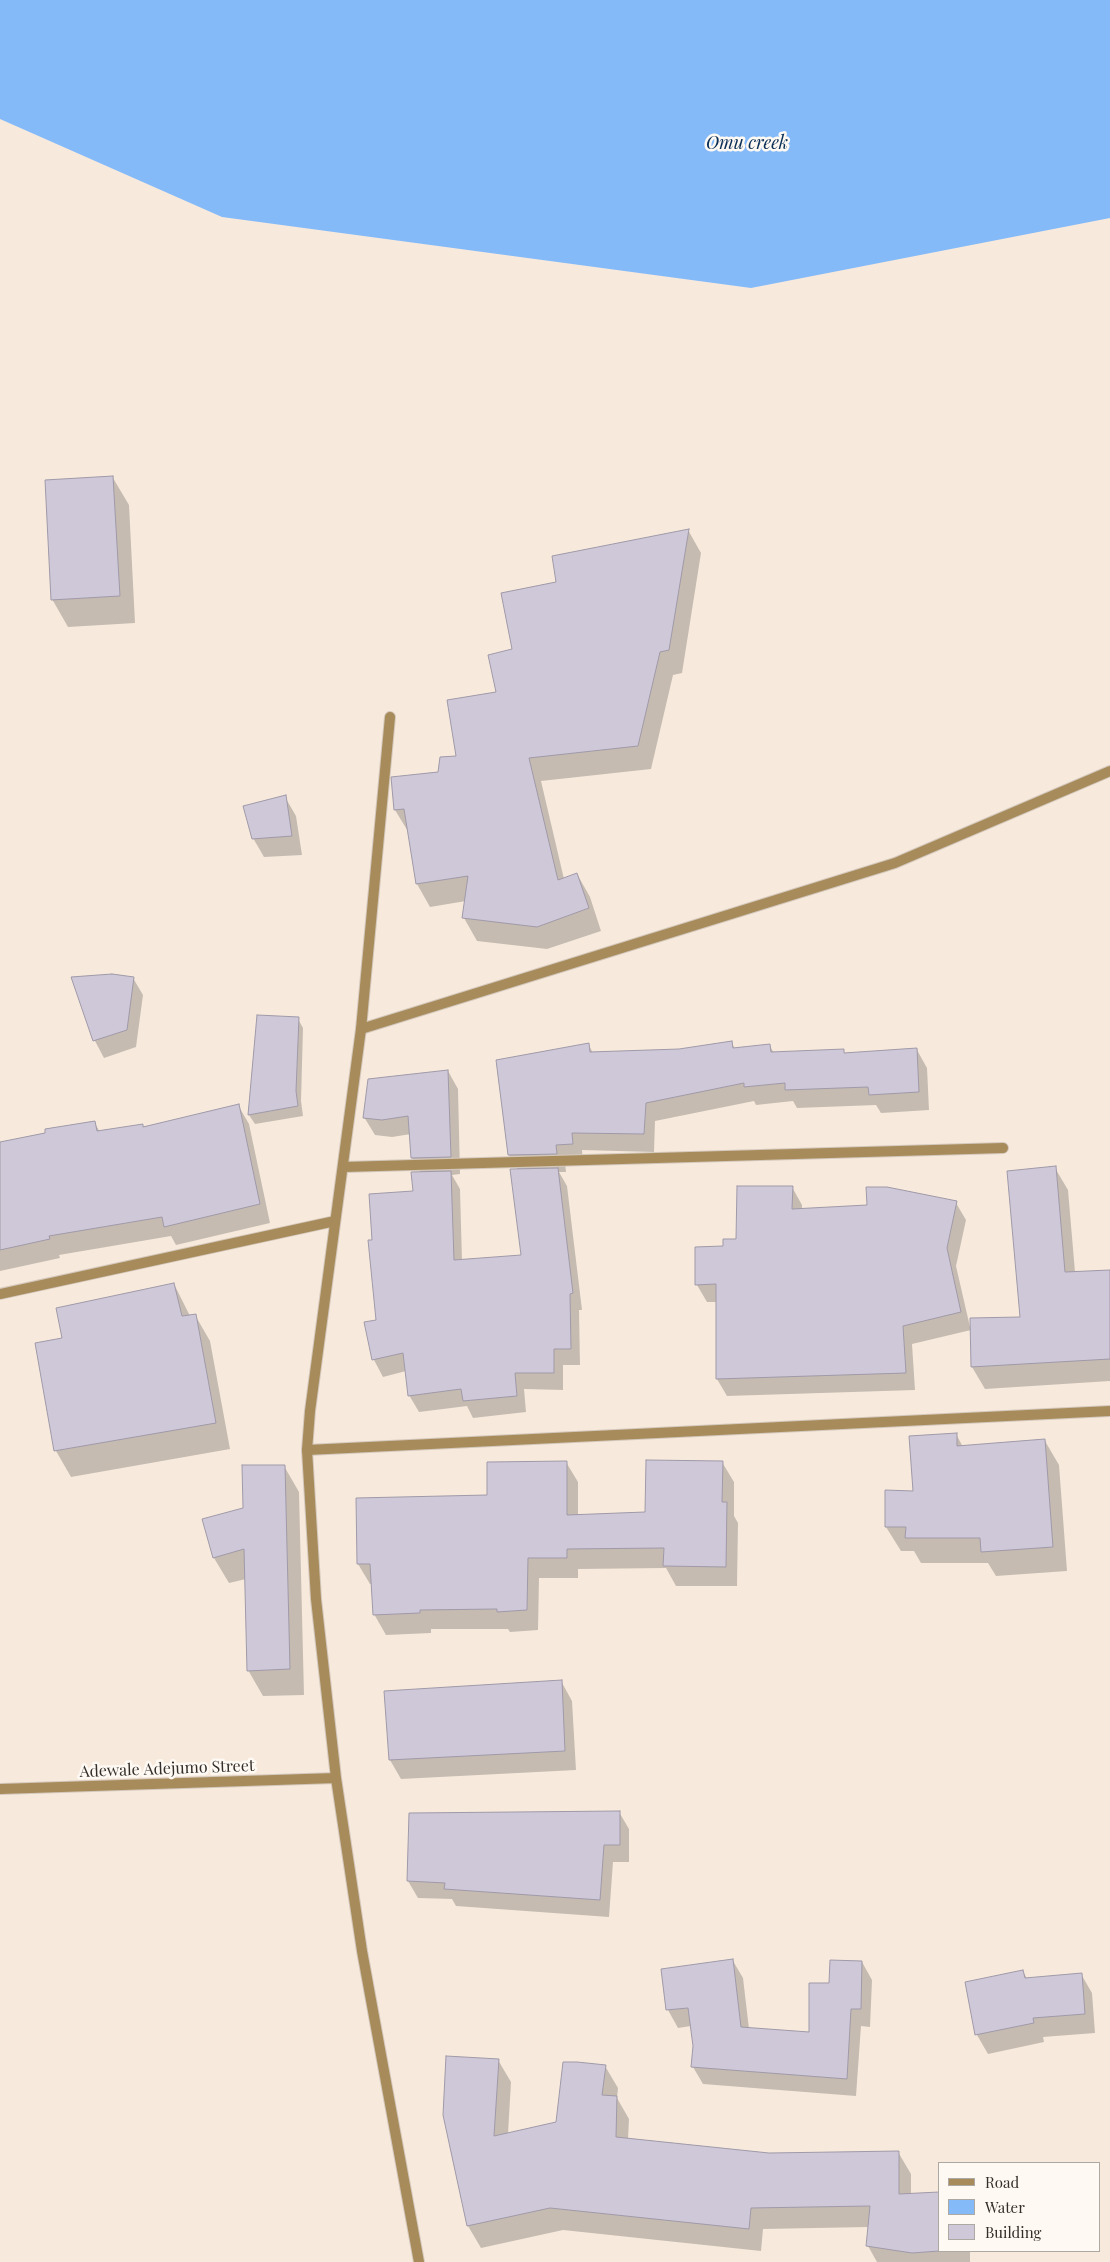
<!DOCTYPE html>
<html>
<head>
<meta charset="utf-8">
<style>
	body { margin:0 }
	#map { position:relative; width:1110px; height:2262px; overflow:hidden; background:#f7eadd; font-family:"Playfair Display",serif }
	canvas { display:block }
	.legend { position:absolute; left:938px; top:2162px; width:162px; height:90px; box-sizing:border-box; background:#fef9f3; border:1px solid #ada8a2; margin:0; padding:6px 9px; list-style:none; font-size:15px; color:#332e29 }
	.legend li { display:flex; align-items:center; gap:10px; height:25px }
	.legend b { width:25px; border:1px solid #ada8a2 }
</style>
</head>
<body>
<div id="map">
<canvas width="1110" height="2262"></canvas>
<ul class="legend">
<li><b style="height:6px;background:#a78b5a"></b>Road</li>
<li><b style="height:14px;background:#85baf9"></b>Water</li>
<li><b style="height:14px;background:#cec8d8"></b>Building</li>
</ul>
</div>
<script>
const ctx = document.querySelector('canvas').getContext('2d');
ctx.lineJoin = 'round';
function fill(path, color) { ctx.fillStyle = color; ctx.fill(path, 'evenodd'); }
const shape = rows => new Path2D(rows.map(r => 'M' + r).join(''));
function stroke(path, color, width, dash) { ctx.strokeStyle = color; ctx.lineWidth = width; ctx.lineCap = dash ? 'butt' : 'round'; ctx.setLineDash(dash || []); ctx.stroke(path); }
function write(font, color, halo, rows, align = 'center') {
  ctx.font = font + ' "Playfair Display",serif'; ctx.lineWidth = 5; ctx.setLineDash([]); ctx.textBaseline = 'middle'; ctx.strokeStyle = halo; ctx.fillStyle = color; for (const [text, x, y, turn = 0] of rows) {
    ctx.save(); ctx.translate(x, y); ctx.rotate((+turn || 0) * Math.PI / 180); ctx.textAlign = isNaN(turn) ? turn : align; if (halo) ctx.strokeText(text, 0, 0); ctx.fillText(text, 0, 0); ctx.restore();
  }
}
const water = shape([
	[0,0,1110,0,1110,218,751,288,222,217,0,119]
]);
const shadow = shape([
	[113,478,129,505,135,623,68,627,52,599],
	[688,530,701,553,682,673,673,675,651,769,541,781,564,879,577,874,590,897,601,931,547,949,477,941,464,918,466,901,430,907,417,884,409,833,395,810,393,778,439,773,457,757,497,694,513,650,558,583],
	[285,797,296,816,302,855,264,857,253,838],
	[73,978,133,978,143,995,136,1047,104,1058,95,1041],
	[298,1019,303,1028,301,1101,303,1116,255,1124,249,1115],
	[731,1042,735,1049,769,1045,774,1053,843,1050,845,1054,917,1050,927,1068,929,1110,881,1113,876,1105,797,1108,793,1101,756,1105,754,1101,655,1121,654,1152,582,1150,583,1162,565,1163,566,1172,559,1172,567,1186,582,1310,579,1310,580,1365,563,1365,563,1390,524,1389,526,1412,473,1418,467,1406,419,1412,409,1395,406,1371,383,1377,374,1360,366,1323,377,1321,373,1241,414,1192,421,1173,412,1158,411,1134,392,1137,375,1135,364,1117,448,1071,458,1089,460,1174,452,1175,460,1189,462,1261,522,1257,518,1170,509,1155,497,1061,588,1044,593,1053,679,1050],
	[238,1105,249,1124,270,1223,176,1245,171,1236,59,1255,60,1258,0,1271,0,1143,94,1122,100,1132,142,1125,144,1128],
	[1055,1168,1068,1190,1075,1272,1110,1271,1110,1381,985,1389,972,1367,971,1330,912,1344,915,1390,727,1396,717,1379,717,1302,707,1302,697,1285,724,1247,737,1240,792,1187,802,1205,802,1210,956,1203,966,1220,956,1266,970,1327,1022,1318],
	[174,1284,190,1316,195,1315,210,1341,230,1449,71,1477,56,1451,37,1344,63,1339],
	[956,1434,963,1447,1045,1441,1059,1465,1067,1571,996,1576,988,1563,921,1563,914,1551,901,1551,886,1527],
	[566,1462,578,1482,578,1516,646,1514,722,1462,734,1482,734,1516,738,1523,737,1586,676,1586,666,1568,578,1569,578,1578,539,1578,538,1630,510,1632,508,1629,431,1629,431,1633,386,1635,374,1614,372,1584,370,1584,358,1564,488,1497],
	[284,1466,299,1492,304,1695,263,1696,248,1670,246,1579,229,1583,214,1558,245,1508],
	[561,1681,572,1701,576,1770,401,1779,390,1760],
	[619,1812,629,1829,629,1862,613,1862,609,1917,456,1906,452,1899,418,1898,408,1881,410,1814],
	[733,1961,743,1978,749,2029,810,2033,830,1984,862,1962,872,1980,870,2027,861,2026,856,2096,703,2084,693,2067,694,2046,691,2026,678,2028,668,2010,663,1970],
	[1023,1971,1027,1979,1081,1974,1092,1993,1095,2033,1043,2037,1044,2042,988,2054,977,2035],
	[498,2060,511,2082,508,2134,557,2124,605,2066,618,2088,617,2098,629,2119,628,2140,769,2154,898,2152,911,2174,911,2195,939,2251,970,2251,970,2262,877,2262,868,2246,869,2227,763,2229,761,2251,563,2230,481,2248,468,2226,444,2115]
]);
const building = shape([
	[113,476,120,596,51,600,45,480,113,476],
	[689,529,669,650,660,652,638,746,529,758,558,880,577,873,589,908,537,927,462,918,468,876,416,884,404,809,394,810,391,777,438,772,440,757,456,756,447,700,496,692,488,655,512,649,501,593,556,582,552,556,689,529],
	[286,795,292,836,252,839,243,806,286,795],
	[112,974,134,977,127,1030,93,1041,71,977,112,974],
	[257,1015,299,1017,296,1091,298,1106,248,1115,257,1015],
	[732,1041,733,1048,770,1044,771,1052,844,1049,844,1053,917,1048,919,1092,869,1095,868,1087,785,1090,785,1083,744,1087,744,1083,646,1103,644,1134,572,1133,573,1144,556,1145,557,1154,508,1155,496,1060,589,1043,590,1052,679,1049,732,1041],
	[448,1070,451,1157,411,1158,408,1116,382,1120,363,1118,368,1079,448,1070],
	[239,1104,260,1204,164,1227,162,1217,49,1236,50,1239,0,1250,0,1142,45,1133,45,1129,95,1121,97,1131,143,1124,143,1127,239,1104],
	[1056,1166,1065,1272,1110,1270,1110,1359,971,1367,970,1318,1020,1317,1007,1171,1056,1166],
	[558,1168,573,1293,570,1294,571,1349,554,1349,554,1373,515,1373,517,1396,463,1401,461,1389,408,1396,403,1353,372,1360,364,1322,376,1320,368,1240,372,1240,369,1194,413,1191,411,1172,451,1171,454,1260,521,1255,510,1169,558,1168],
	[737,1186,793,1186,792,1209,867,1205,866,1187,887,1187,957,1201,947,1248,961,1312,903,1326,906,1373,716,1379,716,1284,695,1285,695,1247,723,1246,723,1239,736,1239,737,1186],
	[174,1283,182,1316,196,1314,216,1423,54,1451,35,1343,62,1338,56,1308,174,1283],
	[957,1433,957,1446,1045,1439,1053,1547,981,1552,980,1538,905,1538,906,1527,885,1527,885,1490,913,1491,909,1436,957,1433],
	[646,1460,723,1461,722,1502,727,1502,726,1567,663,1566,664,1548,567,1549,567,1558,528,1558,527,1610,497,1612,497,1609,420,1610,420,1613,373,1615,370,1564,357,1564,356,1498,487,1495,487,1462,567,1461,567,1515,645,1512,646,1460],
	[242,1465,285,1465,290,1669,247,1671,244,1549,213,1558,202,1519,243,1508,242,1465],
	[562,1680,565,1751,389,1760,384,1691,562,1680],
	[620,1811,620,1845,604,1845,600,1900,444,1889,445,1883,407,1881,409,1813,620,1811],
	[733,1959,741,2027,809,2032,809,1983,829,1983,830,1960,862,1961,861,2009,851,2009,847,2079,691,2067,693,2046,688,2008,666,2010,661,1969,733,1959],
	[1023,1970,1025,1978,1082,1973,1085,2014,1033,2018,1034,2023,975,2035,965,1982,1023,1970],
	[446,2056,499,2059,494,2136,556,2122,563,2062,577,2062,606,2065,602,2095,617,2096,616,2137,769,2153,899,2151,899,2194,939,2192,939,2251,912,2253,866,2246,870,2206,751,2208,749,2229,550,2208,467,2226,443,2115,446,2056]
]);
const service = shape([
	[361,1029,895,863,1110,771],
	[307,1450,1110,1411]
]);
const minor = shape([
	[390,717,361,1029,310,1411,307,1450,316,1599,336,1778,362,1951,419,2262],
	[344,1167,1003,1148],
	[0,1294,335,1221],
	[0,1789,336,1778]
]);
const streetNames = [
	["Adewale Adejumo Street",167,1769,-2]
];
const waterNames = [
	["Omu creek",747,143]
];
fill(water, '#85baf9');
fill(shadow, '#0003');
fill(building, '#cec8d8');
stroke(building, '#9f99a8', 1);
stroke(service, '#d4c8bd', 12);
stroke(minor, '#d4c8bd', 12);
stroke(service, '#a78b5a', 10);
stroke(minor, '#a78b5a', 10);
write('16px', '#332e29', '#fef9f3', streetNames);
write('italic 18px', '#092f56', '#fef9f3', waterNames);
</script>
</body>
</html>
